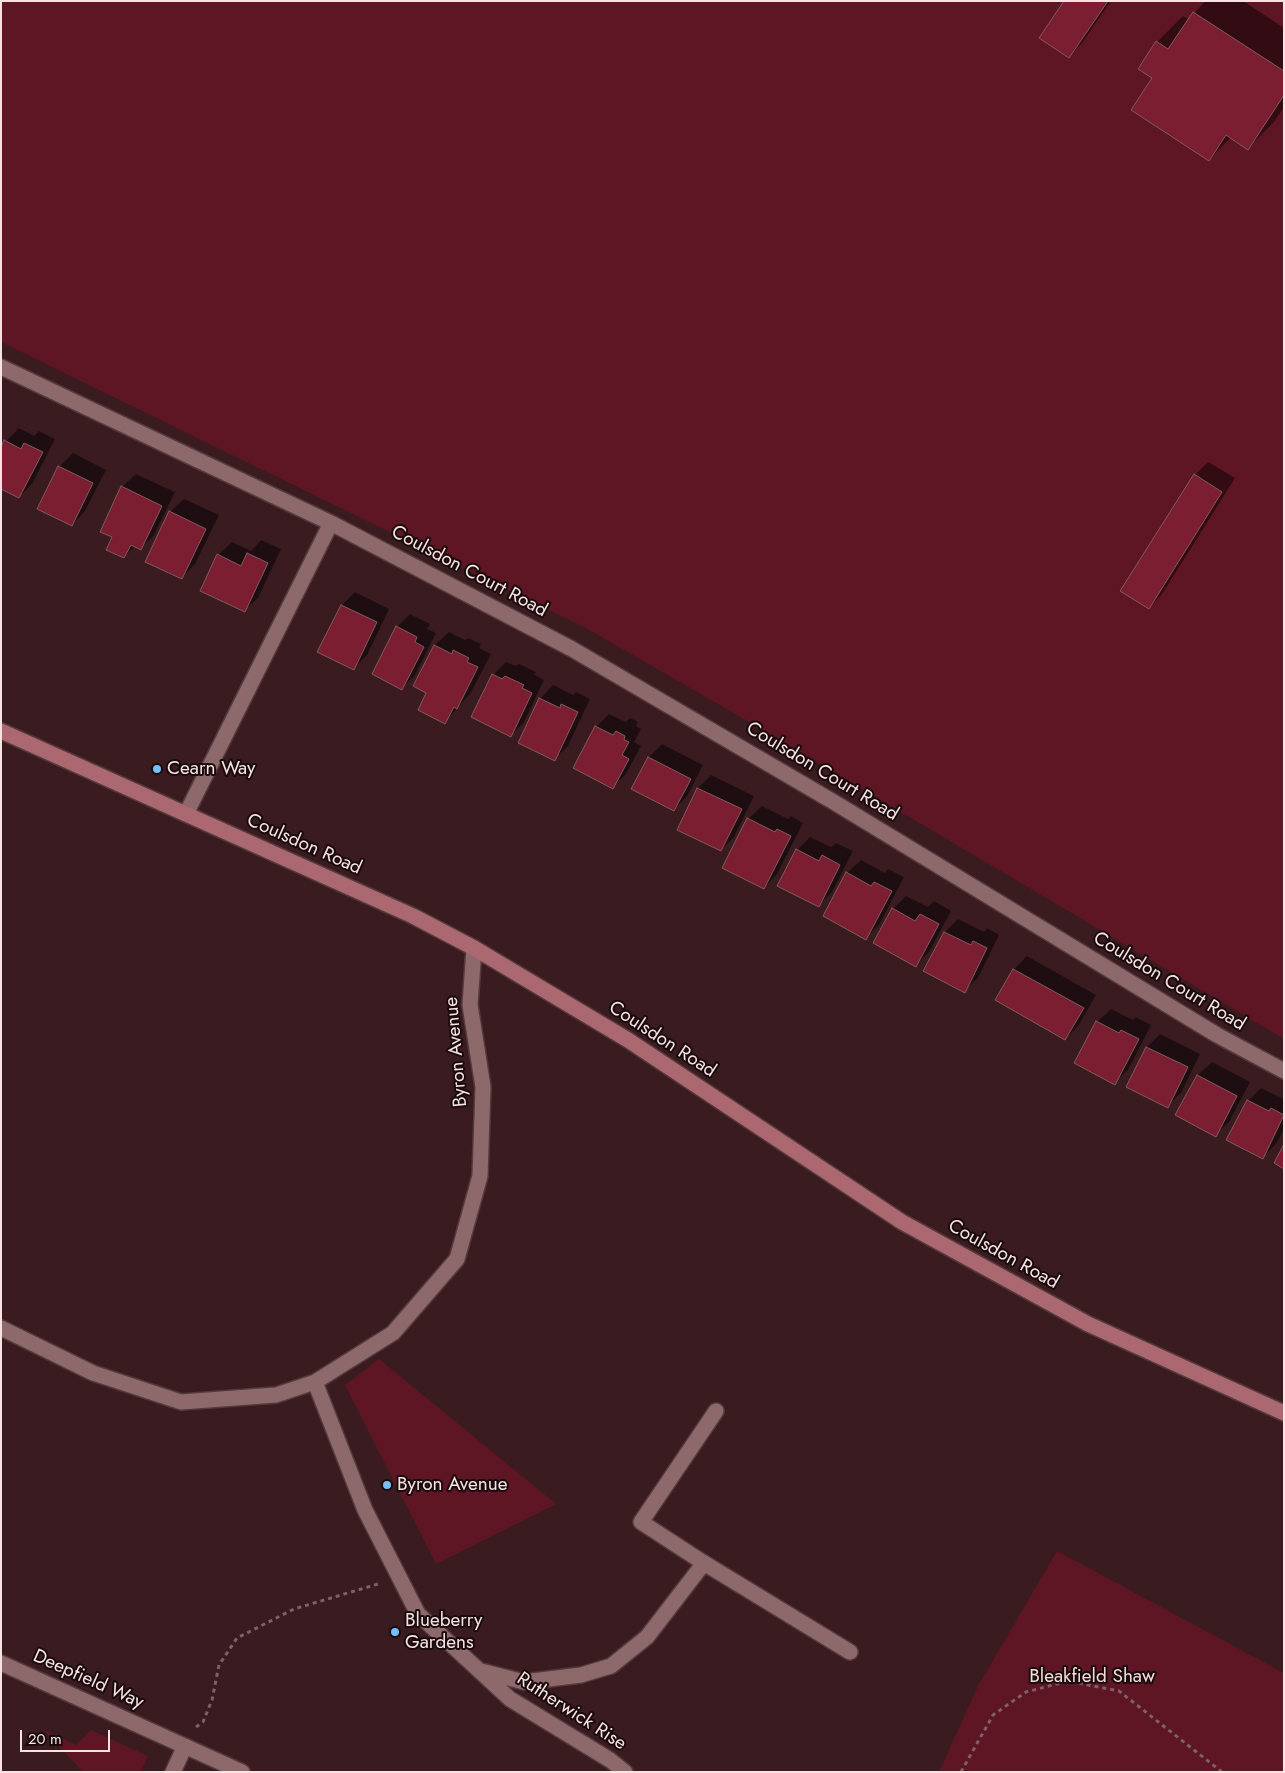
<!DOCTYPE html>
<html>
<head>
<meta charset="utf-8">
<style>
	body { margin:0 }
	#map { position:relative; width:1285px; height:1773px; overflow:hidden; background:#3a1c20; font-family:Jost,sans-serif }
	canvas { display:block }
	.frame { position:absolute; inset:0; border:2px solid #f8e2e3; pointer-events:none }
	.scale { position:absolute; left:20px; top:1730px; width:90px; height:22px; box-sizing:border-box; border:2px solid #f8e2e3; border-top:0; padding-left:6px; font-size:15px; line-height:18px; white-space:nowrap; color:#f8e2e3; -webkit-text-stroke:4px #190b0c; paint-order:stroke }
</style>
</head>
<body>
<div id="map">
<canvas width="1285" height="1773"></canvas>
<div class="frame"></div>
<div class="scale">20 m</div>
</div>
<script>
const ctx = document.querySelector('canvas').getContext('2d');
ctx.lineJoin = 'round';
function fill(path, color) { ctx.fillStyle = color; ctx.fill(path, 'evenodd'); }
const shape = rows => new Path2D(rows.map(r => 'M' + r).join(''));
function stroke(path, color, width, dash) { ctx.strokeStyle = color; ctx.lineWidth = width; ctx.lineCap = dash ? 'butt' : 'round'; ctx.setLineDash(dash || []); ctx.stroke(path); }
function write(font, color, halo, rows, align = 'center') {
  ctx.font = font + ' Jost,sans-serif'; ctx.lineWidth = 4; ctx.setLineDash([]); ctx.textBaseline = 'middle'; ctx.strokeStyle = halo; ctx.fillStyle = color; for (const [text, x, y, turn = 0] of rows) {
    ctx.save(); ctx.translate(x, y); ctx.rotate((+turn || 0) * Math.PI / 180); ctx.textAlign = isNaN(turn) ? turn : align; if (halo) ctx.strokeText(text, 0, 0); ctx.fillText(text, 0, 0); ctx.restore();
  }
}
const green = shape([
	[1,1,1284,1,1284,1039,756,726,586,628,1,342],
	[379,1359,556,1504,436,1564,345,1385],
	[1057,1551,1284,1673,1284,1772,939,1772,978,1686],
	[43,1730,76,1745,91,1730,148,1756,141,1772,83,1772]
]);
const shadow = shape([
	[1065,1,1111,1,1082,43,1069,57],
	[1205,1,1243,1,1284,28,1284,107,1274,122,1248,148,1231,137,1209,160,1153,78,1157,42,1183,16,1189,20],
	[19,428,34,436,39,431,55,439,32,484,19,497,6,441],
	[73,453,106,470,85,511,72,525,59,467],
	[1208,462,1235,478,1162,594,1149,608,1195,475],
	[136,474,175,492,154,535,141,548,135,546,124,557,113,536,122,487],
	[184,499,219,515,195,564,182,578,170,512],
	[261,540,281,549,258,598,244,611,218,555,232,542,251,551],
	[355,592,389,609,367,655,354,668,319,651,342,605],
	[410,614,430,624,427,629,436,633,415,675,402,688,397,627],
	[449,632,465,640,468,638,481,644,479,648,491,654,470,694,445,722,428,692,415,686,435,645],
	[506,662,516,666,519,664,536,672,534,674,544,680,524,722,511,735,493,675],
	[553,685,573,695,576,692,590,699,568,746,554,759,540,699],
	[609,714,626,722,630,718,638,722,636,726,641,729,634,742,641,746,626,774,613,787,596,727],
	[662,744,703,765,687,796,674,810,633,789,649,757],
	[711,775,754,796,734,837,721,850,698,788],
	[762,806,788,819,791,816,803,823,777,874,764,888,748,819],
	[810,837,831,847,836,843,853,851,832,892,819,905,797,850],
	[861,860,885,873,888,869,904,877,879,925,865,938,847,873],
	[906,896,928,907,934,901,951,911,929,952,916,965,893,909],
	[958,919,984,932,987,928,999,935,978,978,964,991,925,971,945,932],
	[1027,956,1096,995,1078,1026,1065,1039,997,1000,1014,969],
	[1111,1009,1133,1020,1136,1017,1151,1025,1128,1070,1114,1083,1097,1022],
	[1160,1034,1200,1054,1181,1093,1167,1106,1128,1087,1147,1047],
	[1212,1062,1250,1082,1229,1122,1215,1135,1177,1115,1198,1075],
	[1261,1088,1282,1098,1284,1097,1284,1129,1276,1144,1263,1157,1248,1101]
]);
const building = shape([
	[1064,1,1108,1,1069,58,1039,38,1064,1],
	[1193,12,1284,71,1284,95,1248,150,1226,135,1209,161,1131,110,1152,78,1138,69,1156,41,1168,49,1193,12],
	[4,440,21,449,24,443,43,452,19,498,1,489,1,447,4,440],
	[58,466,93,483,72,526,37,509,58,466],
	[1194,474,1222,492,1149,609,1120,591,1194,474],
	[121,486,162,506,141,550,131,545,124,558,106,550,112,537,100,532,121,486],
	[169,511,206,529,182,579,145,562,169,511],
	[247,553,268,563,245,612,200,591,217,554,241,566,247,553],
	[341,605,377,622,354,670,317,652,341,605],
	[396,626,417,637,415,642,424,647,402,690,372,674,396,626],
	[434,645,452,654,453,650,469,658,467,662,478,667,457,709,454,707,445,724,418,710,426,693,413,686,434,645],
	[492,674,502,679,505,676,524,685,522,688,532,693,511,737,471,717,492,674],
	[539,698,560,708,561,704,578,712,555,761,518,743,539,698],
	[595,726,613,735,616,731,625,736,624,740,629,742,622,755,629,759,613,789,573,768,595,726],
	[648,757,691,779,674,811,631,789,648,757],
	[697,788,742,809,721,851,677,830,697,788],
	[747,818,775,832,777,829,791,836,764,889,722,868,747,818],
	[796,849,819,861,822,855,840,865,819,907,777,886,796,849],
	[846,872,871,886,874,882,892,891,866,940,823,916,846,872],
	[892,908,915,921,920,914,939,924,916,967,873,943,892,908],
	[944,932,971,945,973,941,987,948,965,993,923,971,944,932],
	[1013,969,1084,1008,1065,1040,995,1000,1013,969],
	[1096,1021,1119,1033,1121,1030,1139,1039,1115,1085,1074,1063,1096,1021],
	[1146,1047,1188,1067,1168,1108,1126,1087,1146,1047],
	[1197,1075,1237,1096,1216,1137,1175,1115,1197,1075],
	[1247,1100,1269,1111,1271,1108,1284,1115,1263,1159,1226,1140,1247,1100],
	[1284,1144,1284,1169,1274,1163,1284,1144]
]);
const path = shape([
	[196,1727,203,1722,212,1700,219,1665,237,1638,294,1609,378,1584],
	[961,1772,993,1715,1026,1692,1068,1681,1119,1691,1222,1772]
]);
const lane = shape([
	[704,1563,641,1522,716,1411]
]);
const street = shape([
	[1,367,331,523,572,649,832,801,1217,1035,1284,1071],
	[186,814,331,523],
	[1,1328,93,1373,181,1402,276,1395,315,1382,393,1333,457,1259,480,1176,483,1087,470,1005,474,948],
	[315,1382,365,1510,418,1614,510,1699,610,1760,625,1772],
	[1,1663,242,1772],
	[481,1671,524,1682,581,1675,611,1666,647,1637,704,1563,850,1652],
	[173,1772,185,1746]
]);
const secondary = shape([
	[1,731,413,916,474,948,628,1040,902,1222,1088,1324,1284,1413]
]);
const markers = [
	[157,769,5,"#77c0f7"],
	[387,1485,5,"#77c0f7"],
	[395,1632,5,"#77c0f7"]
];
const streetNames = [
	["Coulsdon Court Road",469,572,28],
	["Coulsdon Court Road",822,772,31],
	["Coulsdon Road",304,845,24],
	["Coulsdon Court Road",1169,982,31],
	["Coulsdon Road",662,1040,33],
	["Byron Avenue",457,1052,-95],
	["Coulsdon Road",1003,1255,29],
	["Deepfield Way",88,1680,24],
	["Rutherwick Rise",571,1712,33]
];
const poiNames = [
	["Cearn Way",167,769],
	["Byron Avenue",397,1485],
	["Blueberry",405,1621],
	["Gardens",405,1643]
];
const parkNames = [
	["Bleakfield Shaw",1092,1677]
];
fill(green, '#5e1524');
fill(shadow, '#0007');
fill(building, '#7c1e32');
stroke(building, '#7f5b5e', 1);
stroke(lane, '#543a3d', 18);
stroke(street, '#543a3d', 18);
stroke(secondary, '#543a3d', 18);
stroke(path, '#7d6164', 3, [4, 4]);
stroke(lane, '#8d696c', 15);
stroke(street, '#8d696c', 15);
stroke(secondary, '#ac6871', 15);
for (const [x, y, r, color] of markers) { const dot = new Path2D(); dot.arc(x, y, r, 0, 2 * Math.PI); ctx.fillStyle = color; ctx.fill(dot); stroke(dot, '#190b0c', 2); }
write('19px', '#f8e2e3', '#190b0c', streetNames);
write('19px', '#f8e2e3', '#190b0c', poiNames, 'left');
write('19px', '#f6dadc', '#190b0c', parkNames);
</script>
</body>
</html>
